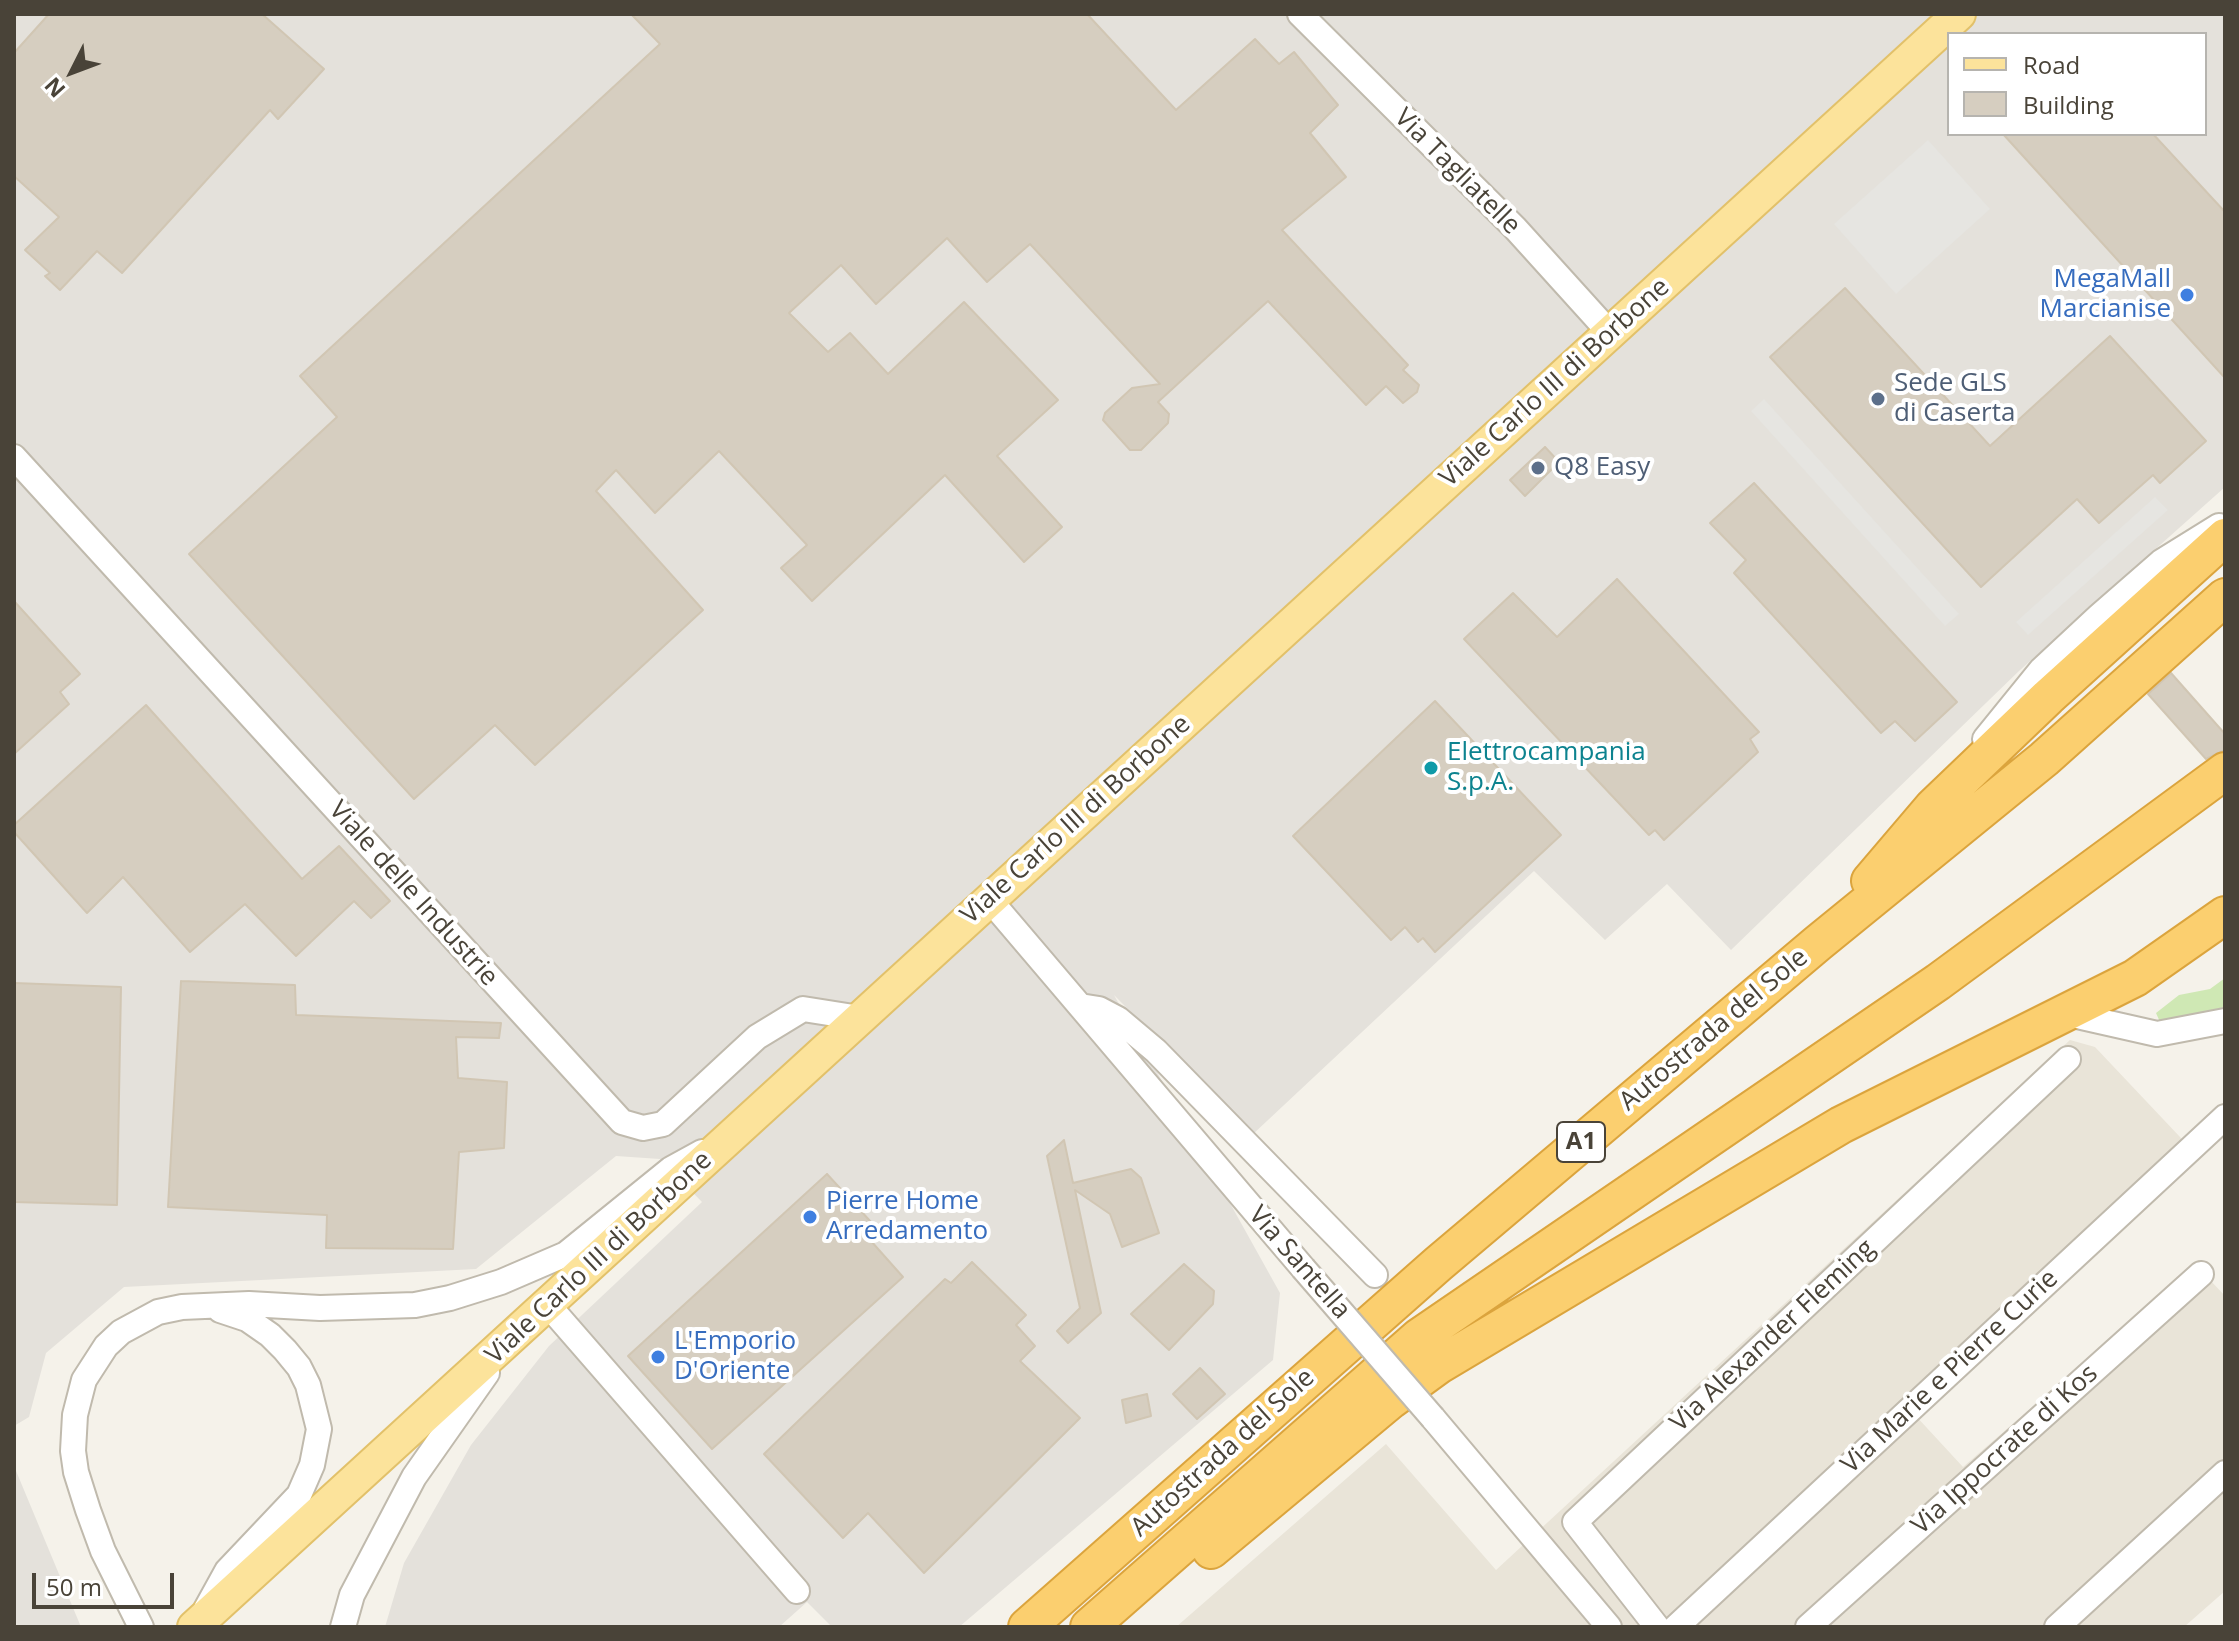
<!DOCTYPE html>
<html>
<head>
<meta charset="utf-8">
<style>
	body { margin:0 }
	#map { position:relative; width:2239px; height:1641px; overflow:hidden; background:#f5f2ea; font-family:"Open Sans",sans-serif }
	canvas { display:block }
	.frame { position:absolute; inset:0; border:16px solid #494338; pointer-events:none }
	.legend { position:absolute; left:1947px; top:32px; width:260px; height:104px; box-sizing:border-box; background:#fff; border:2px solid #b6b4af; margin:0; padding:10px 14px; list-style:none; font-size:24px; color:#494338 }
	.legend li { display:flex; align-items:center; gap:16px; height:40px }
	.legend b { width:40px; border:2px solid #b6b4af }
	.north { position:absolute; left:32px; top:32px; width:80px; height:80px; -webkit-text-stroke:6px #fff; paint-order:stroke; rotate:228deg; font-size:22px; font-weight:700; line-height:32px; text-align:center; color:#494338 }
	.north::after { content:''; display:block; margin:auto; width:28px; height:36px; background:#494338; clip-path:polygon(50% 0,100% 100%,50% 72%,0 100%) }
	.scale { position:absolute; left:32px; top:1573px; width:142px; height:36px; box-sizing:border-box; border:4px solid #494338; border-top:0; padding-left:10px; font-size:24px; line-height:28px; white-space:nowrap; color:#494338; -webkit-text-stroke:6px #fff; paint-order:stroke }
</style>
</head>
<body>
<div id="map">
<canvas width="2239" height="1641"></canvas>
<div class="frame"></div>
<ul class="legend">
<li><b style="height:10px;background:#fce39b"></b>Road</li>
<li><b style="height:22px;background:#d6cec0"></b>Building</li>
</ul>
<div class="north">N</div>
<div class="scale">50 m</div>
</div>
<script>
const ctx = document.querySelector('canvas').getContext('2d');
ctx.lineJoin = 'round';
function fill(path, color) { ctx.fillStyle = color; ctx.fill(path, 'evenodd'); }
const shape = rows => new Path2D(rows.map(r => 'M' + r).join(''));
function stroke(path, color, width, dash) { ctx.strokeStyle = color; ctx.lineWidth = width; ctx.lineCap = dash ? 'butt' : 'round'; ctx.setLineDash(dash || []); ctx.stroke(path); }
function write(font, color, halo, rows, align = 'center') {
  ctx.font = font + ' "Open Sans",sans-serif'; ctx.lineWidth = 8; ctx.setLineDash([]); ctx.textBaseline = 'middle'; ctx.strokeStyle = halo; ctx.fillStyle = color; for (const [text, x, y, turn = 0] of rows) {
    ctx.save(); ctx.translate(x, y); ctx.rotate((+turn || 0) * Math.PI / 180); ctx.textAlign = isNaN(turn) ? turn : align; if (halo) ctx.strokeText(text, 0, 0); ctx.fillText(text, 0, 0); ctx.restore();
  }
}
const residential = shape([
	[2070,1040,2095,1047,2197,1155,1915,1415,1963,1467,2196,1265,2225,1296,2225,1591,2184,1627,1176,1627,1386,1444,1496,1570]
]);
const industrial = shape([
	[14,14,2225,14,2225,487,2019,671,1731,950,1667,884,1605,940,1534,871,1252,1135,1114,995,1280,1293,1273,1360,959,1627,832,1627,807,1602,779,1627,385,1627,404,1563,471,1445,549,1346,702,1202,660,1159,616,1156,476,1269,124,1287,46,1353,29,1417,14,1426],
	[1949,34,2205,34,2205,134,1949,134],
	[14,1466,81,1627,14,1627]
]);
const green = shape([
	[2225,978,2225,1007,2160,1022,2156,1013,2179,995,2210,989]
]);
const parking = shape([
	[1928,140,1990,209,1896,294,1834,224],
	[1764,399,1959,614,1945,626,1751,411],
	[2155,497,2168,510,2028,635,2016,622]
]);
const building = shape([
	[49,14,262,14,324,69,278,119,270,110,122,273,97,251,60,290,45,276,50,273,25,250,59,217,14,176,14,53,49,14],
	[631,14,1087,14,1176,110,1255,39,1279,64,1294,52,1338,105,1310,133,1346,177,1282,230,1408,365,1403,370,1419,385,1417,392,1403,403,1386,386,1366,405,1268,301,1158,402,1169,414,1168,423,1141,450,1130,450,1103,420,1105,413,1132,388,1160,384,1030,244,987,282,947,238,876,304,841,265,789,313,828,352,850,333,888,374,964,302,1058,400,997,456,1062,527,1024,562,945,475,812,601,781,568,807,545,719,451,655,513,616,470,596,491,703,610,535,765,495,725,414,799,189,554,337,417,300,376,660,44,631,14],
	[2003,134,2153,134,2225,212,2225,378,2003,134],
	[1845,288,1990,446,2110,336,2206,441,2160,483,2153,475,2099,523,2077,499,1981,587,1770,357,1845,288],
	[1545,447,1559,462,1525,496,1510,480,1545,447],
	[1754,483,1957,702,1915,741,1895,721,1881,733,1734,573,1746,560,1710,523,1754,483],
	[1617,579,1759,732,1750,739,1758,752,1664,840,1655,830,1649,835,1464,639,1513,593,1557,637,1617,579],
	[14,601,80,674,60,692,69,704,14,754,14,601],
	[2171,673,2225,734,2225,750,2206,759,2148,694,2171,673],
	[1435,701,1561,835,1435,952,1423,938,1418,942,1405,927,1391,940,1293,836,1435,701],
	[146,705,302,879,339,846,390,901,371,918,354,901,296,956,245,904,190,952,123,877,87,913,14,832,14,825,146,705],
	[181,981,295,985,296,1015,501,1023,499,1038,456,1037,458,1078,507,1082,504,1148,459,1152,453,1249,326,1248,327,1215,168,1207,181,981],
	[14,983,121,987,117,1205,14,1202,14,983],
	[1064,1140,1073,1183,1131,1169,1141,1178,1159,1233,1122,1247,1110,1214,1075,1190,1101,1313,1068,1343,1057,1331,1080,1308,1047,1156,1064,1140],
	[827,1174,871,1222,863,1232,903,1277,712,1449,628,1356,827,1174],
	[972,1262,1026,1315,1016,1325,1035,1346,1020,1361,1080,1418,924,1573,868,1513,843,1538,764,1454,945,1279,951,1283,972,1262],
	[1184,1264,1214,1291,1213,1304,1169,1350,1131,1314,1184,1264],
	[1200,1368,1225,1394,1197,1419,1173,1394,1200,1368],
	[1147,1394,1151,1416,1126,1423,1122,1400,1147,1394]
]);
const minor = shape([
	[1300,14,1515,228,1610,333],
	[14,457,622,1122,643,1128,663,1124,757,1037,803,1009,860,1018],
	[1985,739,2041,670,2099,616,2161,562,2219,526],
	[989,899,1303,1268],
	[1080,1006,1099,1009,1118,1019,1156,1051,1375,1275],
	[2064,1013,2157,1034,2225,1021],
	[548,1305,797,1591],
	[1433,1418,1609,1627],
	[206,1609,227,1571,299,1495,312,1465,319,1429,308,1385,299,1367,285,1350,270,1335,247,1319,220,1310],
	[141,1627,103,1551,88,1510,76,1472,73,1451,75,1415,84,1380,106,1346,121,1332,158,1312,182,1307,249,1304,320,1308,415,1305,450,1298,501,1282,566,1254,671,1169,702,1152],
	[343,1627,352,1595,414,1477,487,1373],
	[1657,1627,1575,1522,2068,1059],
	[1676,1627,2225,1117],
	[1808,1627,2201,1274],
	[2057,1627,2225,1473]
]);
const major = shape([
	[194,1627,1959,14]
]);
const highway = shape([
	[1870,881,1933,807,2048,697,2225,537],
	[1211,1550,1391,1400,1439,1365,1841,1125,2135,978,2225,915],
	[1027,1627,1438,1264,1818,943,2044,759,2225,597],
	[1089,1627,1419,1337,1938,982,2225,771]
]);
const minorBridge = shape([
	[1303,1268,1433,1418]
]);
const markers = [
	[2187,295,8,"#3f7fe0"],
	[1878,399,8,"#5c6f8a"],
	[1538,468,8,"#5c6f8a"],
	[1431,768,8,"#0f9aa8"],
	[810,1217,8,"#3f7fe0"],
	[658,1357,8,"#3f7fe0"]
];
const shields = [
	[1581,1142,48]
];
const shieldNames = [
	["A1",1581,1142]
];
const streetNames = [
	["Via Tagliatelle",1457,172,45],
	["Viale Carlo III di Borbone",1555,383,-42],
	["Viale Carlo III di Borbone",1076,820,-42],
	["Viale delle Industrie",413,894,48],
	["Autostrada del Sole",1714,1030,-40],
	["Viale Carlo III di Borbone",599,1258,-43],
	["Via Santella",1299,1263,49],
	["Via Alexander Fleming",1773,1336,-43],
	["Via Marie e Pierre Curie",1950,1372,-43],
	["Via Ippocrate di Kos",2005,1450,-42],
	["Autostrada del Sole",1223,1453,-42]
];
const shopNames = [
	["MegaMall",2171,280,"right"],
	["Marcianise",2171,310,"right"],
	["Pierre Home",826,1202],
	["Arredamento",826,1232],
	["L'Emporio",674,1342],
	["D'Oriente",674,1372]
];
const serviceNames = [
	["Sede GLS",1894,384],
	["di Caserta",1894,414],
	["Q8 Easy",1554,468]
];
const cultureNames = [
	["Elettrocampania",1447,753],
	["S.p.A.",1447,783]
];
fill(residential, '#e9e4d8');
fill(industrial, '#e4e1db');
fill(green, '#cfe8b4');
fill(parking, '#e6e5e1');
fill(building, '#d6cec0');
stroke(building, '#d1c6b3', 2);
stroke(minor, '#c0baad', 28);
stroke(major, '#e2c16a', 36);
stroke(highway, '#dba43d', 40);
stroke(minor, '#fff', 24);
stroke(major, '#fce39b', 32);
stroke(highway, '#fbcf6f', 36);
stroke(minorBridge, '#c0baad', 28, []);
stroke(minorBridge, '#fff', 24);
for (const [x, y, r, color] of markers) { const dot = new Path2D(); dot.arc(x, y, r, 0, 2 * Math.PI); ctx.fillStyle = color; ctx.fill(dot); stroke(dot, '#fff', 3); }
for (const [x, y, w] of shields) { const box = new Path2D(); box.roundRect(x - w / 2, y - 20, w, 40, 6); ctx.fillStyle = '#fff'; ctx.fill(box); stroke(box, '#494338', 2); }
write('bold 24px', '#494338', null, shieldNames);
write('26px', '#494338', '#fff', streetNames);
write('26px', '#366cbe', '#fff', shopNames, 'left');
write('26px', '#4e5e75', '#fff', serviceNames, 'left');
write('26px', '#0d838f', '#fff', cultureNames, 'left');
</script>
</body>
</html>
